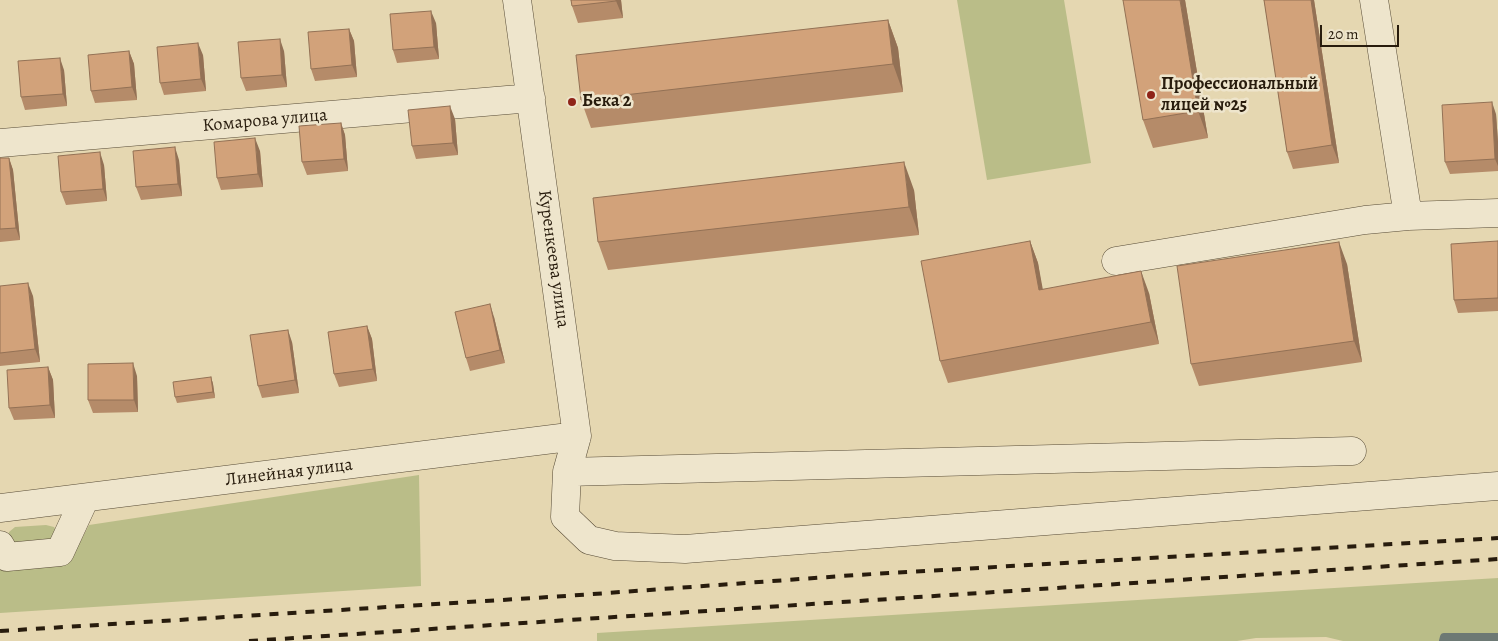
<!DOCTYPE html>
<html>
<head>
<meta charset="utf-8">
<style>
	body { margin:0 }
	#map { position:relative; width:1498px; height:641px; overflow:hidden; background:#e5d7b1; font-family:Alegreya,serif }
	canvas { display:block }
	.scale { position:absolute; left:1320px; top:25px; width:79px; height:22px; box-sizing:border-box; border:2px solid #281c0d; border-top:0; padding-left:6px; font-size:15px; line-height:18px; white-space:nowrap; color:#281c0d; -webkit-text-stroke:4px #eee5cc; paint-order:stroke }
</style>
</head>
<body>
<div id="map">
<canvas width="1498" height="641"></canvas>
<div class="scale">20 m</div>
</div>
<script>
const ctx = document.querySelector('canvas').getContext('2d');
ctx.lineJoin = 'round';
function fill(path, color) { ctx.fillStyle = color; ctx.fill(path, 'evenodd'); }
const shape = rows => new Path2D(rows.map(r => 'M' + r).join(''));
function stroke(path, color, width, dash) { ctx.strokeStyle = color; ctx.lineWidth = width; ctx.lineCap = dash ? 'butt' : 'round'; ctx.setLineDash(dash || []); ctx.stroke(path); }
function write(font, color, halo, rows, align = 'center') {
  ctx.font = font + ' Alegreya,serif'; ctx.lineWidth = 5; ctx.setLineDash([]); ctx.textBaseline = 'middle'; ctx.strokeStyle = halo; ctx.fillStyle = color; for (const [text, x, y, turn = 0] of rows) {
    ctx.save(); ctx.translate(x, y); ctx.rotate((+turn || 0) * Math.PI / 180); ctx.textAlign = isNaN(turn) ? turn : align; if (halo) ctx.strokeText(text, 0, 0); ctx.fillText(text, 0, 0); ctx.restore();
  }
}
const green = shape([
	[957,0,1064,0,1091,163,987,180],
	[419,475,421,586,0,613,0,566,70,561,89,525],
	[46,525,54,527,58,534,56,540,11,544,8,538,9,532,15,527],
	[1498,578,1498,641,1343,641,1326,637,1256,638,1237,641,597,641,597,633]
]);
const stream = shape([
	[1443,641,1444,637,1498,637]
]);
const minor = shape([
	[517,0,577,436,567,472,565,517,589,540,615,546,685,549,1498,486],
	[1374,0,1408,216],
	[0,143,531,98],
	[1116,261,1365,220,1408,216,1498,213],
	[567,472,1352,451],
	[0,508,577,436],
	[0,545,7,557,60,552,85,498]
]);
const rail = shape([
	[0,631,566,596,856,575,1498,538],
	[249,641,1498,559]
]);
const wall = shape([
	[571,0,621,0,623,18,578,23,572,6],
	[1185,0,1208,138,1153,148,1143,120],
	[1264,0,1314,0,1339,163,1293,169,1287,152],
	[888,20,898,48,903,92,591,128,581,100],
	[436,23,439,59,397,63,393,50],
	[349,29,354,41,357,77,315,81,311,69],
	[129,51,134,64,137,100,95,103,91,91],
	[284,51,287,87,246,91,241,78],
	[203,55,206,91,164,95,160,83],
	[64,70,67,106,25,110,21,97],
	[1496,114,1498,142,1498,171,1450,174,1445,162],
	[455,119,458,155,416,159,412,146],
	[341,123,345,135,348,171,307,175,302,162],
	[260,151,263,187,221,190,217,178],
	[0,158,9,158,13,170,20,240,0,242],
	[179,160,182,196,141,200,136,187],
	[104,165,107,201,66,205,61,192],
	[914,190,919,235,608,270,598,242],
	[1030,241,1038,263,1042,289,1149,293,1159,344,948,383,940,361],
	[1498,241,1498,311,1458,313,1454,300],
	[1347,264,1362,362,1199,386,1191,364],
	[0,286,33,296,40,362,0,366],
	[494,317,505,363,470,371,466,358],
	[367,326,372,339,377,381,339,387,334,374],
	[292,342,299,393,262,398,258,386],
	[48,367,53,380,55,418,14,420,9,408],
	[137,376,138,412,93,413,88,400],
	[211,377,213,384,215,398,177,403,175,397]
]);
const shadedWall = shape([
	[616,0,621,0,623,18,616,1],
	[1180,0,1185,0,1208,138,1198,111],
	[1311,0,1314,0,1339,163,1332,145],
	[431,11,436,23,439,59,434,47],
	[888,20,898,48,903,92,893,64],
	[349,29,354,41,357,77,352,65],
	[280,39,284,51,287,87,282,75],
	[198,43,203,55,206,91,201,79],
	[129,51,134,64,137,100,132,87],
	[60,58,64,70,67,106,63,94],
	[1492,102,1496,114,1498,142,1498,166,1495,159],
	[450,106,455,119,458,155,453,143],
	[341,123,345,135,348,171,344,159],
	[255,138,260,151,263,187,258,174],
	[175,147,179,160,182,196,178,184],
	[100,152,104,165,107,201,103,189],
	[9,158,13,170,20,240,16,228],
	[904,162,914,190,919,235,909,207],
	[1030,241,1038,263,1047,312,1039,290],
	[1339,242,1347,264,1362,362,1354,341],
	[1141,271,1149,293,1159,344,1151,322],
	[28,283,33,296,40,362,35,349],
	[490,304,494,317,505,363,500,350],
	[367,326,372,339,377,381,373,369],
	[288,330,292,342,299,393,295,380],
	[133,363,137,376,138,412,134,400],
	[48,367,53,380,55,418,50,405],
	[211,377,213,384,215,398,213,392]
]);
const building = shape([
	[571,0,616,0,616,1,572,6,571,0],
	[1123,0,1180,0,1198,111,1143,120,1123,0],
	[1264,0,1311,0,1332,145,1287,152,1264,0],
	[431,11,434,47,393,50,390,14,431,11],
	[888,20,893,64,581,100,576,55,888,20],
	[349,29,352,65,311,69,308,32,349,29],
	[280,39,282,75,241,78,238,42,280,39],
	[198,43,201,79,160,83,157,47,198,43],
	[129,51,132,87,91,91,88,55,129,51],
	[60,58,63,94,21,97,18,61,60,58],
	[1492,102,1495,159,1445,162,1442,105,1492,102],
	[450,106,453,143,412,146,408,110,450,106],
	[341,123,344,159,302,162,299,126,341,123],
	[255,138,258,174,217,178,214,142,255,138],
	[175,147,178,184,136,187,133,151,175,147],
	[100,152,103,189,61,192,58,156,100,152],
	[0,158,9,158,16,228,0,229,0,158],
	[904,162,909,207,598,242,593,198,904,162],
	[1030,241,1039,290,1141,271,1151,322,940,361,921,261,1030,241],
	[1498,241,1498,298,1454,300,1451,244,1498,241],
	[1339,242,1354,341,1191,364,1177,266,1339,242],
	[28,283,35,349,0,353,0,286,28,283],
	[490,304,500,350,466,358,455,312,490,304],
	[367,326,373,369,334,374,328,332,367,326],
	[288,330,295,380,258,386,250,335,288,330],
	[133,363,134,400,88,400,88,364,133,363],
	[48,367,50,405,9,408,7,370,48,367],
	[211,377,213,392,175,397,173,382,211,377]
]);
const markers = [
	[1151,95,5,"#8f2418"],
	[572,102,5,"#8f2418"]
];
const poiNames = [
	["Профессиональный",1161,85],
	["лицей №25",1161,106],
	["Бека 2",582,102]
];
const streetNames = [
	["Комарова улица",265,121,-5],
	["Куренкеева улица",553,259,82],
	["Линейная улица",289,473,-7]
];
fill(green, '#babd88');
stroke(stream, '#6d7974', 8);
stroke(minor, '#574b36', 29);
stroke(minor, '#eee5cc', 28);
stroke(rail, '#281c0d', 4, [9, 9]);
fill(wall, '#b58b69');
fill(shadedWall, '#937155');
fill(building, '#d2a27a');
stroke(building, '#937155', 1);
for (const [x, y, r, color] of markers) { const dot = new Path2D(); dot.arc(x, y, r, 0, 2 * Math.PI); ctx.fillStyle = color; ctx.fill(dot); stroke(dot, '#eee5cc', 2); }
write('bold 18px', '#281c0d', '#eee5cc', poiNames, 'left');
write('18px', '#281c0d', '#eee5cc', streetNames);
</script>
</body>
</html>
